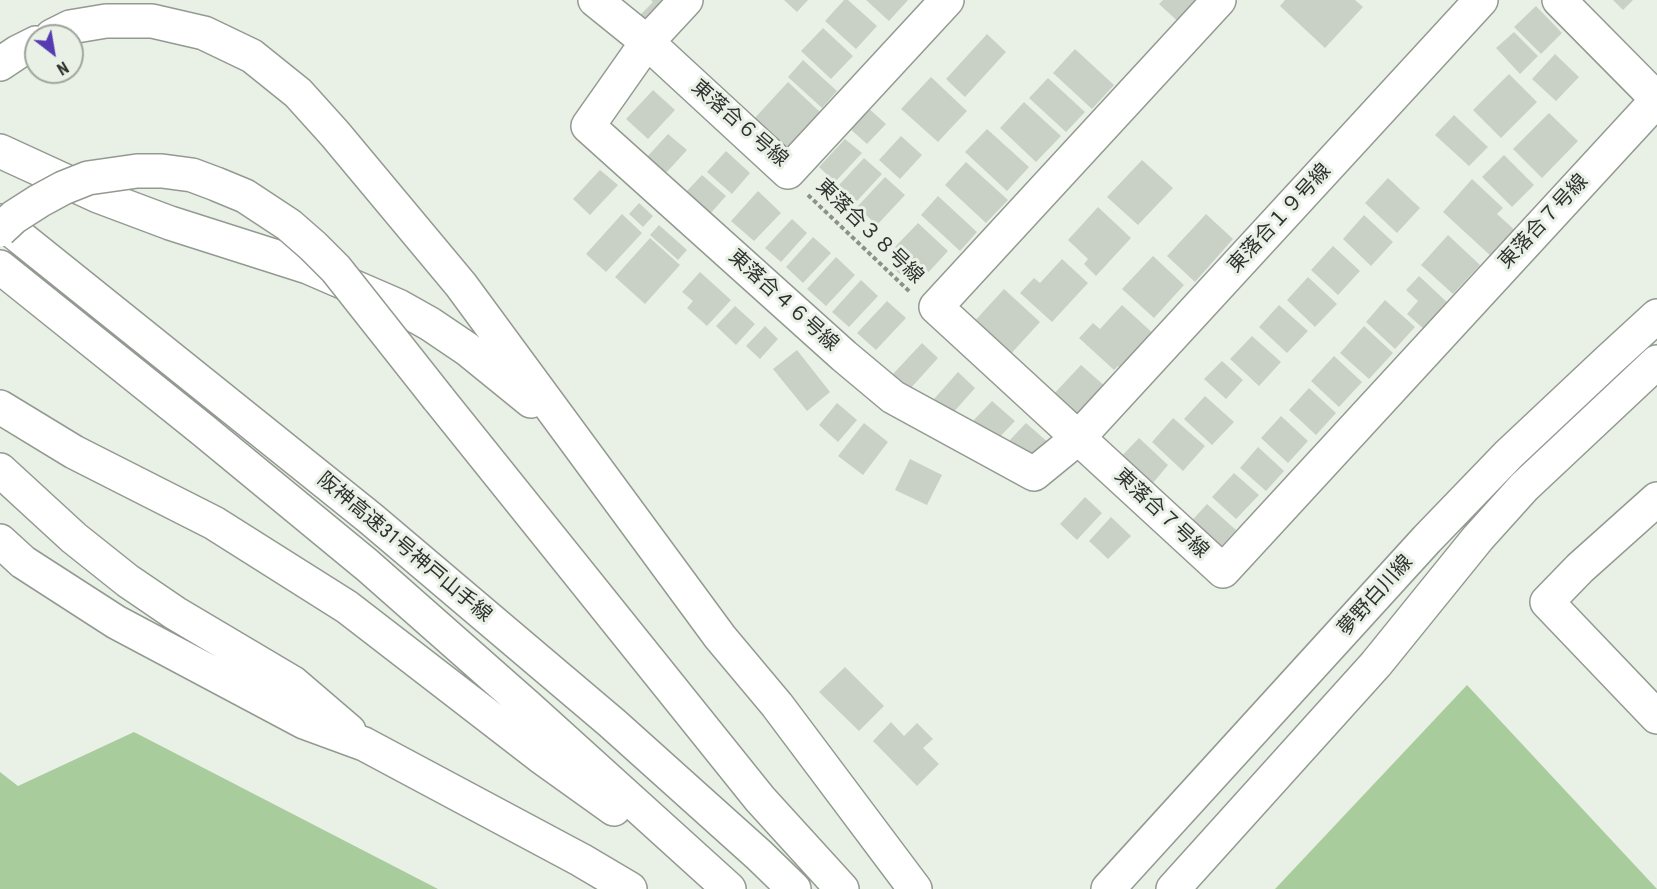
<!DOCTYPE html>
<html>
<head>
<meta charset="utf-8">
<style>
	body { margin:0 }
	#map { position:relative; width:1657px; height:889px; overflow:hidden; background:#e9f1e7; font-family:"Roboto Condensed",sans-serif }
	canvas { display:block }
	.north { position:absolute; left:24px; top:24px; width:60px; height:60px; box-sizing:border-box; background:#e9f1e7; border:2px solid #9fa59d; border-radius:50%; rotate:149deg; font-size:16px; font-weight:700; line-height:24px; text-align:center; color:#2f322e }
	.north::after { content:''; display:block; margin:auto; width:21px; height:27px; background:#563ab2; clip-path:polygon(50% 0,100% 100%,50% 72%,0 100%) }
</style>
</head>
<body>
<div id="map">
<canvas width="1657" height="889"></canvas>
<div class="north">N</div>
</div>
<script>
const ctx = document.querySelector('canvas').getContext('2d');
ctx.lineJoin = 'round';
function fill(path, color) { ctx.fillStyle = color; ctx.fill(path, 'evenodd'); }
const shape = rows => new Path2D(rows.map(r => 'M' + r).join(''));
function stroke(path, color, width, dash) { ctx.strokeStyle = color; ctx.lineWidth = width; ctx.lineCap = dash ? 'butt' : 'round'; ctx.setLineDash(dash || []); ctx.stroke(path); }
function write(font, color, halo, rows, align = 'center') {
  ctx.font = font + ' "Roboto Condensed","Noto Sans JP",sans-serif'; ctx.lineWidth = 6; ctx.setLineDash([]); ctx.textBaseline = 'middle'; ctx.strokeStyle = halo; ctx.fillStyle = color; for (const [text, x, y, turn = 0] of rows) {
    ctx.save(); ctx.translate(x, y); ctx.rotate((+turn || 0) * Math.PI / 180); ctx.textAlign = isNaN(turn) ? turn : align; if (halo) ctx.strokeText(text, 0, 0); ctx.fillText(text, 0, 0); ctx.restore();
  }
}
const forest = shape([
	[1467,685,1657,889,1275,889],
	[134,732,438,889,0,889,0,772,18,786]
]);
const building = shape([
	[651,0,676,0,651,26,640,15,653,2],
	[784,0,808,0,797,12],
	[844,0,848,0,877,26,856,49,825,21],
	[866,0,908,0,889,21],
	[1163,0,1209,0,1184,27,1159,4],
	[1285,0,1355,0,1363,7,1325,48,1280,6],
	[1613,0,1633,0,1623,10],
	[1536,6,1562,33,1541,54,1514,27],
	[823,28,853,56,831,79,801,51],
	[1514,32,1538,56,1520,74,1496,48],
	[987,34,1006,52,965,97,946,79],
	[1075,49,1114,85,1092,109,1053,73],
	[1555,54,1579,77,1556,101,1532,79],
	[803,60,837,91,822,108,788,77],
	[1509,74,1537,102,1501,138,1473,110],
	[931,77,967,111,938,142,901,109],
	[1048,78,1085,112,1066,132,1029,98],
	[788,82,821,113,787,151,753,120],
	[653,90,675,110,648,139,626,119],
	[1024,102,1061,136,1036,162,1000,128],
	[867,107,886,124,867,144,848,127],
	[1549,113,1578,141,1542,178,1513,149],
	[1454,115,1488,147,1469,166,1435,135],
	[987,129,1029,167,1007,191,965,152],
	[668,134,687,150,665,174,647,157],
	[901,136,922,155,900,179,879,160],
	[845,139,862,153,835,182,819,167],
	[726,151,750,173,732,194,707,172],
	[1504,155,1534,185,1512,207,1482,177],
	[864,158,882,174,857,201,839,185],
	[1142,160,1173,188,1138,225,1107,197],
	[966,162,1008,200,986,223,945,185],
	[600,170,618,185,590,215,573,199],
	[702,175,726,196,709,215,685,193],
	[885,177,905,195,877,225,857,207],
	[1388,178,1420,208,1397,233,1365,203],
	[1472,179,1503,208,1497,214,1517,232,1493,258,1443,212],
	[758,191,781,213,754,241,731,221],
	[938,196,977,232,960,251,921,215],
	[639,203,653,216,643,227,629,214],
	[1098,207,1131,238,1096,276,1084,264,1088,259,1068,240],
	[622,214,642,233,606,272,586,254],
	[1206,214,1233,239,1195,282,1167,256],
	[1364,215,1393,242,1371,266,1343,239],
	[792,219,807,233,781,262,765,248],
	[918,223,948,251,926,275,923,271,911,284,893,268,904,255,895,247],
	[659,225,687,250,678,260,650,235],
	[1448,235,1480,265,1453,294,1421,265],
	[813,237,831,253,803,283,786,267],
	[650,238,680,265,645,304,615,277],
	[1333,246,1360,271,1338,295,1311,270],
	[1153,256,1184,285,1154,318,1122,289],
	[836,257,855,275,826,306,807,289],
	[1062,259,1088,283,1052,322,1020,293,1034,278,1040,283],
	[700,272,731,300,707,326,687,308,693,301,682,292],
	[1419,276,1449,304,1425,330,1407,314,1418,301,1406,290],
	[1308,277,1337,304,1315,327,1287,300],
	[861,280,878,296,849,327,832,312],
	[1004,289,1040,322,1008,357,972,324],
	[1385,300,1415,327,1395,349,1366,322],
	[887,301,906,318,876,350,857,333],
	[1122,305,1157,337,1125,372,1118,366,1114,370,1079,338,1093,323,1100,329],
	[1279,305,1308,331,1287,353,1259,327],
	[735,306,755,324,736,345,716,326],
	[765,326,778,339,760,359,746,346],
	[1364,326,1393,353,1369,379,1340,353],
	[1252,336,1281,362,1259,386,1230,359],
	[922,343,938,358,910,389,893,374],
	[797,350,830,392,807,411,773,369],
	[1334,356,1362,382,1339,407,1311,381],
	[1222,361,1243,380,1226,399,1204,379],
	[1081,365,1107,388,1077,421,1051,397],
	[958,372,975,388,951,415,934,399],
	[1309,388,1336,413,1316,435,1289,410],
	[1205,396,1234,422,1212,445,1184,419],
	[992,401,1015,421,994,443,972,422],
	[837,403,857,420,838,442,819,425],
	[1281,416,1308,441,1288,463,1261,438],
	[1173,418,1205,446,1183,471,1152,442],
	[864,423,888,442,863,475,838,456],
	[1026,423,1050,444,1030,465,1007,443],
	[1139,438,1168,465,1147,490,1116,462],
	[1258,447,1284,471,1266,491,1240,468],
	[910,459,942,475,927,505,895,490],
	[1234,473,1259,495,1236,519,1212,497],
	[1085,497,1102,513,1077,540,1060,524],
	[1207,504,1236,530,1215,553,1187,526],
	[1111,517,1131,536,1108,559,1089,541],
	[845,667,884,706,859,731,819,692],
	[891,722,904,736,917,723,933,739,923,748,939,764,917,786,873,741]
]);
const path = shape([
	[808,195,911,293]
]);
const minor = shape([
	[595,0,647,42,788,172,947,0],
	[686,0,647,42,588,126,844,356,893,397,1034,474,1078,438,1481,0],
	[1219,0,936,307,1223,571,1657,100],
	[1559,0,1657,99],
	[1657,499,1580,568,1547,602,1657,717],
	[1108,889,1427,539,1509,454,1609,360,1657,316],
	[1173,889,1376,664,1478,538,1524,487,1657,362]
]);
const highway = shape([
	[52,36,70,27,106,21,152,21,204,33,252,56,298,93,335,134,461,285,720,637,777,705,915,889],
	[0,64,18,52,36,43],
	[0,151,98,196,170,223,308,267,398,306,430,324,467,349,531,401],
	[0,221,370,518,612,723,759,855,794,889],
	[0,267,203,430,367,565,528,707,729,889],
	[438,398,760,799,842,889],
	[0,407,74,452,214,523,347,607,540,756,614,809],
	[0,470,74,538,128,581,175,613,293,683,349,731],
	[0,541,23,562,116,622,304,722,364,744,581,860,630,889]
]);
const highwayBridge = shape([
	[0,230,14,217,39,201,63,188,88,178,137,171,162,171,192,175,216,184,245,196,289,225,313,246,336,269,438,398]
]);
const streetNames = [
	["東落合６号線",739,124,41],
	["東落合１９号線",1280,219,-47],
	["東落合７号線",1544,222,-47],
	["東落合３８号線",869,232,44],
	["東落合４６号線",783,301,42],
	["東落合７号線",1161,514,43],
	["阪神高速31号神戸山手線",404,548,40],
	["夢野白川線",1376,596,-48]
];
fill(forest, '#a8cc9b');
fill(building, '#c9d1c6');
stroke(minor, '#939a91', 36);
stroke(highway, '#939a91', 36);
stroke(path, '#8b918a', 4, [4.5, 3]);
stroke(minor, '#fff', 33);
stroke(highway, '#fff', 33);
stroke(highwayBridge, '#939a91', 36, []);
stroke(highwayBridge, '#fff', 33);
write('20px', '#2f322e', '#e9f1e7', streetNames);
</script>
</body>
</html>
